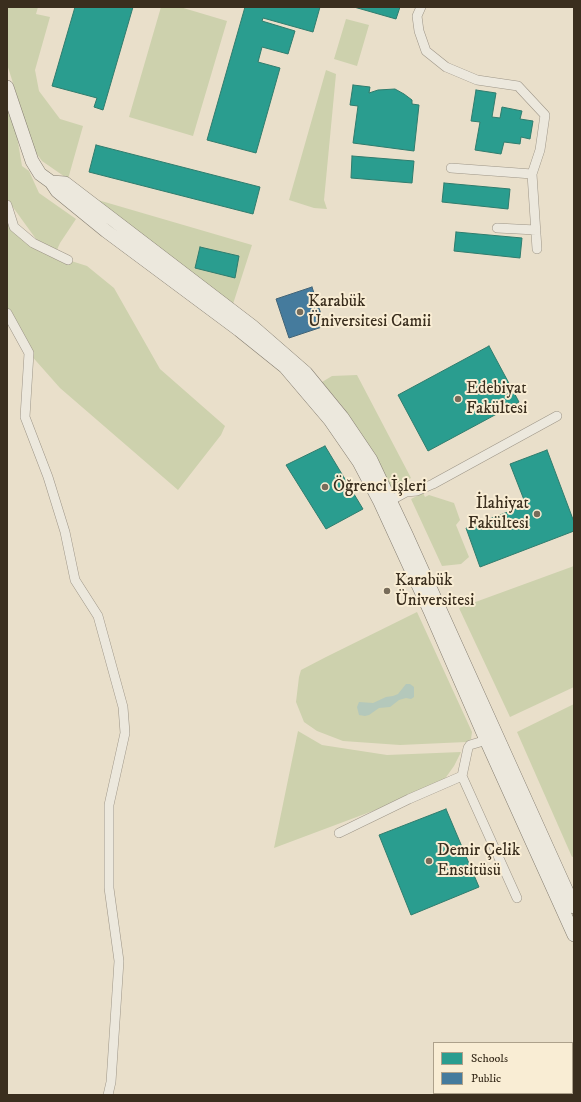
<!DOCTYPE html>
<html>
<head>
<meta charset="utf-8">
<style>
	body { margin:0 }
	#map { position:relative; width:581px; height:1102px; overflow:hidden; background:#e9dfca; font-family:"IM FELL DW Pica",serif }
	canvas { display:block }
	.frame { position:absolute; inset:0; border:8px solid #3a2e1e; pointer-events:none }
	.legend { position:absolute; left:433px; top:1042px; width:140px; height:52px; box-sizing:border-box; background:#f9edd4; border:1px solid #ada18b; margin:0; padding:5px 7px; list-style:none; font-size:12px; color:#3a2e1e }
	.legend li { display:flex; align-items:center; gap:8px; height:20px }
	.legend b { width:20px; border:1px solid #ada18b }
</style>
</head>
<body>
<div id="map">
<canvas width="581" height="1102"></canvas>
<div class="frame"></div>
<ul class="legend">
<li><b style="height:11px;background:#2a9d8f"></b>Schools</li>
<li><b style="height:11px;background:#457b9d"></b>Public</li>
</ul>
</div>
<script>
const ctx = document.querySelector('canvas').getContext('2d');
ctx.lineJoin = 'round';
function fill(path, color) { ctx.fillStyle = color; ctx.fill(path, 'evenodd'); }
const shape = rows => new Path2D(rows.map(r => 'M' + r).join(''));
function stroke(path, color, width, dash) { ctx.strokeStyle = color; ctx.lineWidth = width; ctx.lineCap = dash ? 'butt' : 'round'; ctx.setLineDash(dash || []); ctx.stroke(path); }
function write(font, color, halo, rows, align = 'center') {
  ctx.font = font + ' "IM FELL DW Pica",serif'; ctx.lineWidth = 4; ctx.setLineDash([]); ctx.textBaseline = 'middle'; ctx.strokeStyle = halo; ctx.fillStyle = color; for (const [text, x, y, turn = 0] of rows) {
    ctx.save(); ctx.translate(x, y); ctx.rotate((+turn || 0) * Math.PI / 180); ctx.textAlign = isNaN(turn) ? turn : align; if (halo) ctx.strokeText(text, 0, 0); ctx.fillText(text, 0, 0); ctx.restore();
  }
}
const green = shape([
	[7,7,38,7,36,14,50,17,35,70,39,91,60,119,83,126,68,179,42,161,34,150,7,64],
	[161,7,180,7,227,21,193,136,129,117],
	[346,19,369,25,357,66,334,59],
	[326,70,336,74,324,200,327,209,314,208,289,200],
	[7,105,17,136,22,166,29,171,39,193,76,219,60,243,56,252,36,239,7,199],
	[91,198,252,245,233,304],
	[7,205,14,227,68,260,87,266,114,288,160,369,225,426,221,435,178,490,60,388,29,353,7,313],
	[357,375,411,478,392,490,376,455,343,407,322,382,332,376],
	[423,493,425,497,429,495,454,503,460,520,456,525,469,557,461,564,442,566,411,499],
	[574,566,574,687,510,717,459,608],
	[417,612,472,732,471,739,466,742,400,745,343,741,317,731,304,722,296,702,299,677,301,670,326,657],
	[574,704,574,856,572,857,517,732],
	[298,731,322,745,387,755,461,752,454,766,444,780,378,809,274,848]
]);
const water = shape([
	[406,684,410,684,414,687,414,697,411,699,406,698,399,700,390,707,379,708,369,715,365,716,359,715,357,707,359,702,373,703,386,697,393,696,398,694]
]);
const schools = shape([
	[75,7,133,7,103,110,94,107,97,98,52,86,75,7],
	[245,7,320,7,313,32,263,18,262,21,295,31,288,54,262,47,258,62,280,68,256,153,207,140,245,7],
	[354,7,400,7,396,19,354,7],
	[353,85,370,87,369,93,378,90,395,89,404,94,412,100,412,104,419,105,414,151,353,143,358,106,350,105,353,85],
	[476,90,496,93,492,117,500,118,502,107,522,111,520,119,533,121,530,139,521,137,520,144,504,142,501,154,475,150,480,122,471,121,476,90],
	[96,145,260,187,253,214,89,172,96,145],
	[352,156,414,161,412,183,351,178,352,156],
	[444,183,510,189,508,209,442,202,444,183],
	[456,232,522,238,520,258,454,251,456,232],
	[200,247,239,256,235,278,195,268,200,247],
	[489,346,519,402,428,451,398,395,489,346],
	[325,446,363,509,326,529,286,465,325,446],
	[547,450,574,522,574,531,480,567,466,528,526,505,510,464,547,450],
	[446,809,479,887,411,915,379,835,446,809]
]);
const public = shape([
	[312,287,325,326,289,338,276,299,312,287]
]);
const minor = shape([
	[421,7,417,16,419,31,426,51,446,67,477,80,518,86,545,115,540,150,532,174,537,249],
	[451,168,532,174],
	[7,205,14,227,33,243,68,260],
	[497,228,536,230],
	[7,313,29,353,25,417,48,477,65,532,75,580,98,616,123,707,125,733,109,805,109,888,119,961,111,1082,108,1095],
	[386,503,406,492,417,491,433,484,557,416],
	[490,739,470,745,468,748,462,776,517,898],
	[339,833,409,799,462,776]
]);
const secondary = shape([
	[7,87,32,161,40,174,51,182,57,191,106,231,239,330,285,367,330,420,359,462,380,502,430,611,486,740,574,935],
	[51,182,65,183,252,326,306,373,342,417,371,460,406,534,574,907]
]);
const markers = [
	[300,312,4,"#776c5a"],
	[458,399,4,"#776c5a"],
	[325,487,4,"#776c5a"],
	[537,514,4,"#776c5a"],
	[387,591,4,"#776c5a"],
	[429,861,4,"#776c5a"]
];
const poiNames = [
	["Karabük",308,302],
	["Üniversitesi Camii",308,322],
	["Edebiyat",466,389],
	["Fakültesi",466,409],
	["Öğrenci İşleri",333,487],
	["İlahiyat",529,504,"right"],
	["Fakültesi",529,524,"right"],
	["Karabük",395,581],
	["Üniversitesi",395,601],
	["Demir Çelik",437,851],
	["Enstitüsü",437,871]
];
fill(green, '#cdd1ad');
fill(water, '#b4c8bb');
fill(schools, '#2a9d8f');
stroke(schools, '#2f7c6d', 1);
fill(public, '#457b9d');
stroke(public, '#426477', 1);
stroke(minor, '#9d9587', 10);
stroke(secondary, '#847d70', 14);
stroke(minor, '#ece8dd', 9);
stroke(secondary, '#ece8dd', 13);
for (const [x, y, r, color] of markers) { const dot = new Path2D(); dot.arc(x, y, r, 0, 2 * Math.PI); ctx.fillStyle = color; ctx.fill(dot); stroke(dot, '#f9edd4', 1.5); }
write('17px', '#3a2e1e', '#f9edd4', poiNames, 'left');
</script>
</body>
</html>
